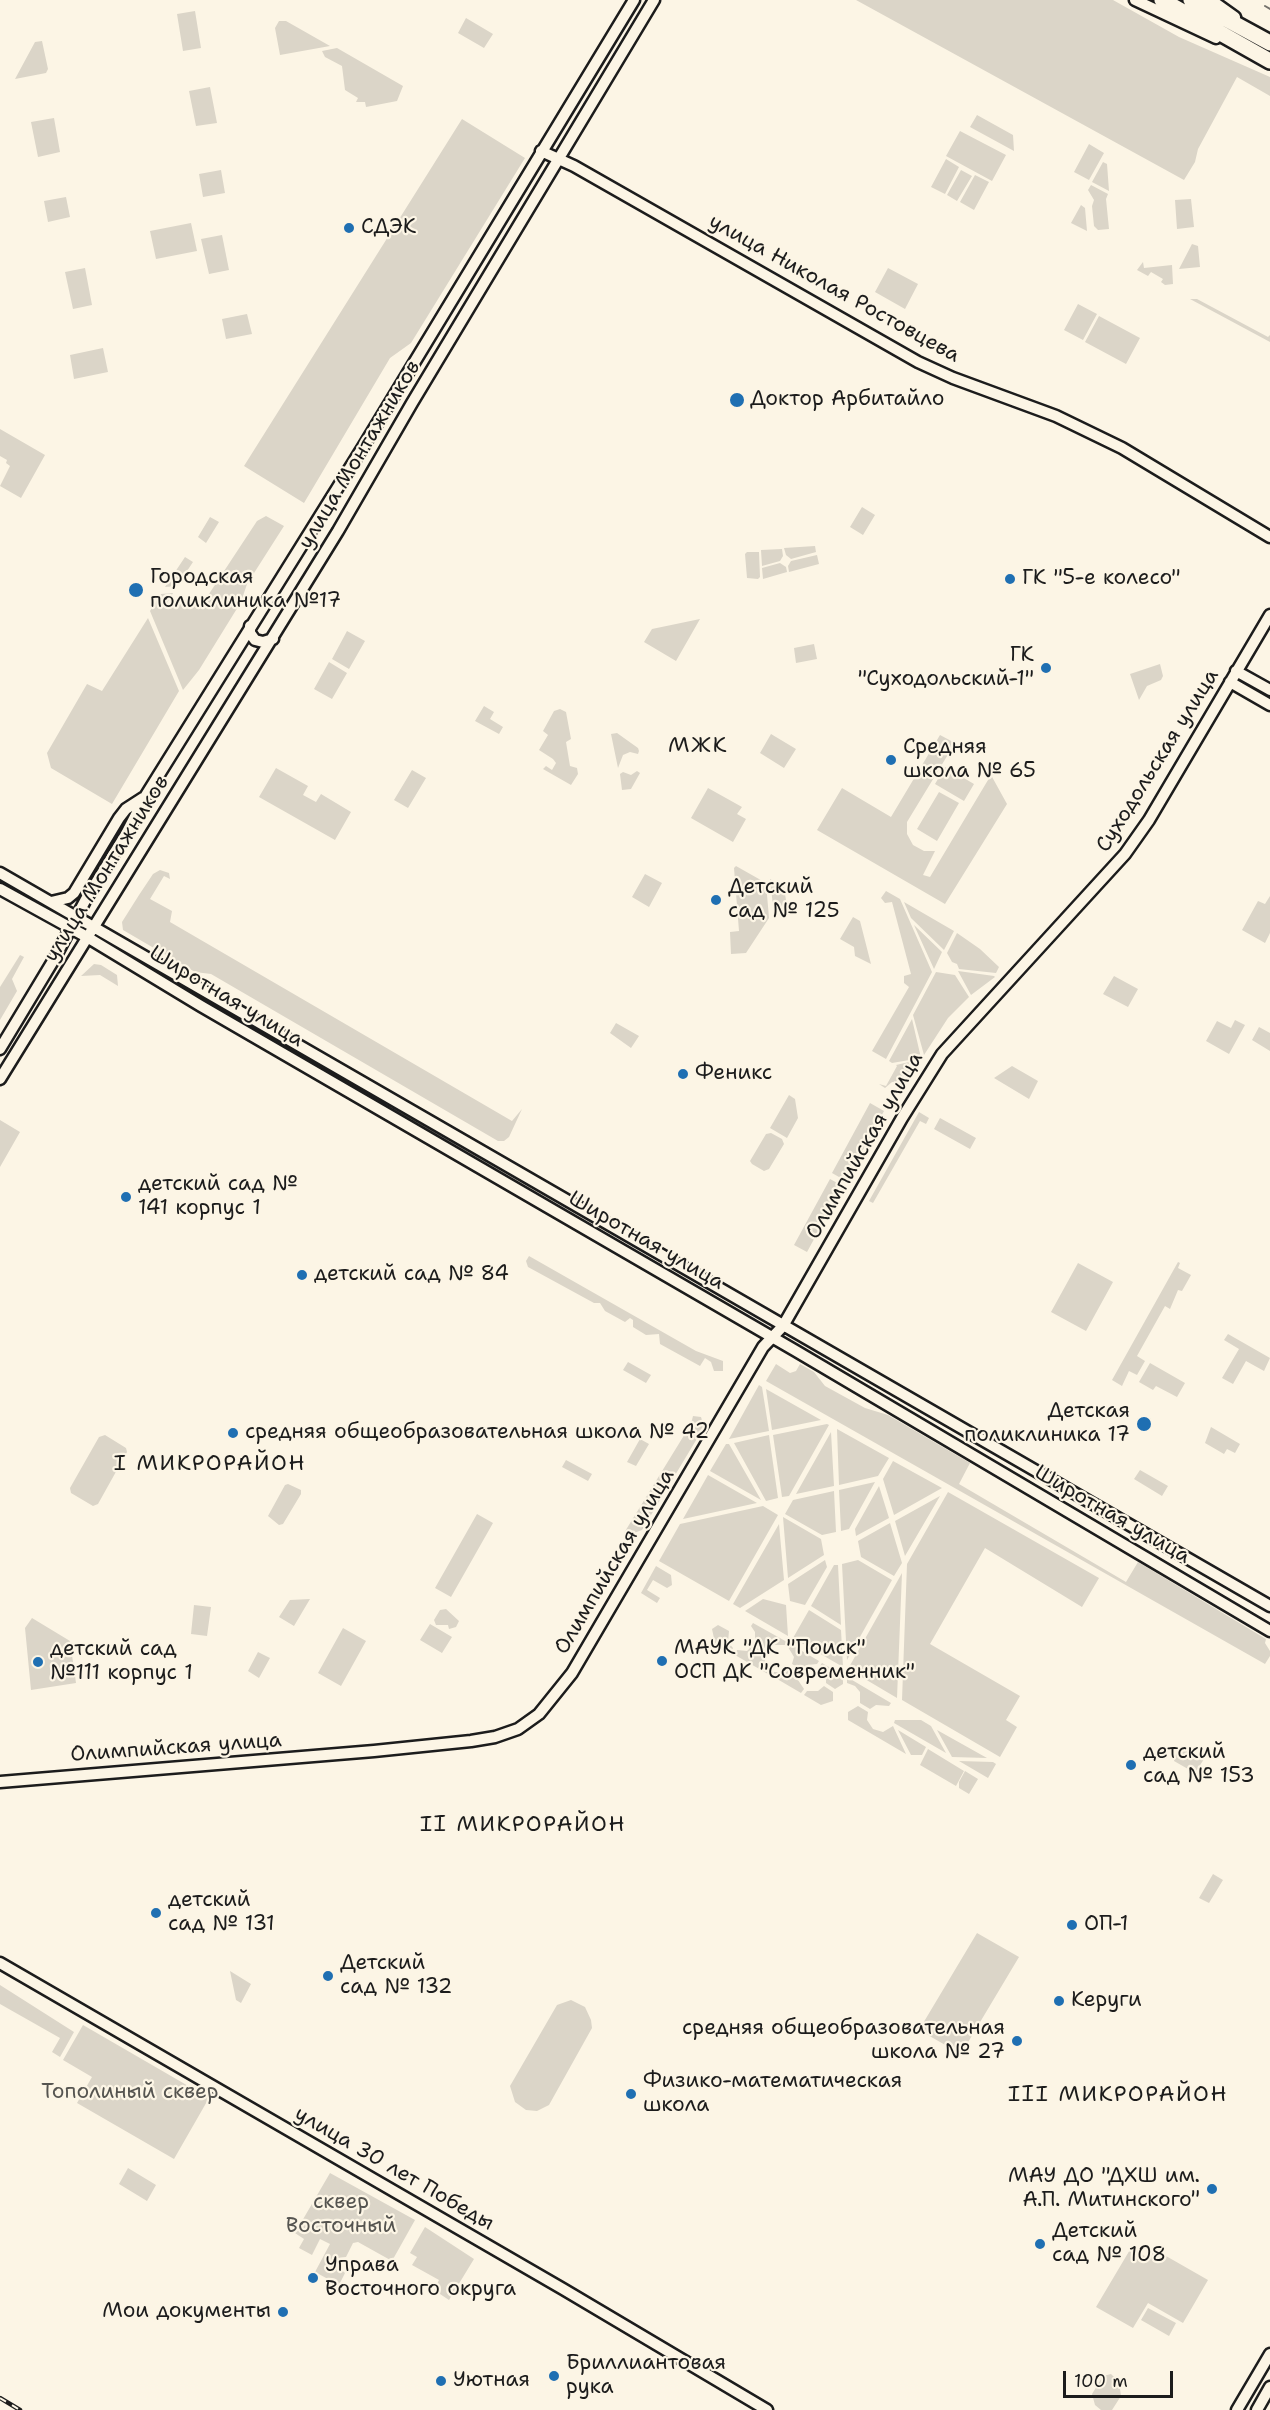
<!DOCTYPE html>
<html>
<head>
<meta charset="utf-8">
<style>
	body { margin:0 }
	#map { position:relative; width:1270px; height:2410px; overflow:hidden; background:#fcf5e5; font-family:"Shantell Sans",sans-serif }
	canvas { display:block }
	.scale { position:absolute; left:1063px; top:2371px; width:110px; height:27px; box-sizing:border-box; border:3px solid #1c1c1c; border-top:0; padding-left:8px; font-size:18px; line-height:21px; white-space:nowrap; color:#1c1c1c; -webkit-text-stroke:4px #fcf5e5; paint-order:stroke }
</style>
</head>
<body>
<div id="map">
<canvas width="1270" height="2410"></canvas>
<div class="scale">100 m</div>
</div>
<script>
const ctx = document.querySelector('canvas').getContext('2d');
ctx.lineJoin = 'round';
function fill(path, color) { ctx.fillStyle = color; ctx.fill(path, 'evenodd'); }
const shape = rows => new Path2D(rows.map(r => 'M' + r).join(''));
function stroke(path, color, width, dash) { ctx.strokeStyle = color; ctx.lineWidth = width; ctx.lineCap = dash ? 'butt' : 'round'; ctx.setLineDash(dash || []); ctx.stroke(path); }
function write(font, color, halo, rows, align = 'center') {
  ctx.font = font + ' "Shantell Sans",sans-serif'; ctx.lineWidth = 4.5; ctx.setLineDash([]); ctx.textBaseline = 'middle'; ctx.strokeStyle = halo; ctx.fillStyle = color; for (const [text, x, y, turn = 0] of rows) {
    ctx.save(); ctx.translate(x, y); ctx.rotate((+turn || 0) * Math.PI / 180); ctx.textAlign = isNaN(turn) ? turn : align; if (halo) ctx.strokeText(text, 0, 0); ctx.fillText(text, 0, 0); ctx.restore();
  }
}
const green = shape([
	[856,0,1113,0,1179,37,1270,77,1270,96,1237,77,1198,149,1195,162,1184,180],
	[195,11,201,48,183,51,177,14],
	[466,18,493,34,484,48,458,33],
	[279,21,286,21,330,46,280,55,275,28],
	[42,41,48,69,46,73,15,79,35,42],
	[337,48,403,86,397,101,366,107,365,102,356,102,358,98,345,90,342,66,325,57,322,51],
	[210,87,217,123,196,126,189,91],
	[977,115,1013,135,1014,151,970,127],
	[54,118,60,152,38,157,31,122],
	[462,119,525,158,411,343,390,358,304,503,244,466],
	[960,131,1006,155,992,181,946,156],
	[1089,144,1104,153,1089,180,1074,172],
	[946,159,959,167,945,194,931,187],
	[1103,162,1107,164,1109,191,1092,182],
	[221,170,225,193,203,197,199,174],
	[961,170,972,176,957,201,947,195],
	[975,175,989,182,974,210,960,202],
	[1091,185,1108,194,1106,199,1109,229,1098,230,1094,226,1092,206,1094,200,1088,190],
	[66,197,70,217,48,222,44,201],
	[1191,199,1194,227,1177,229,1175,200],
	[1081,205,1085,208,1087,231,1071,223],
	[191,223,197,251,156,259,150,231],
	[222,235,229,270,209,274,201,239],
	[1192,244,1198,246,1200,267,1179,269],
	[1143,262,1144,268,1172,265,1173,284,1165,285,1161,282,1163,279,1151,272,1148,276,1137,270],
	[85,268,92,305,73,309,65,272],
	[888,268,918,284,905,309,875,292],
	[1190,299,1197,299,1268,337,1270,335,1270,342],
	[1078,304,1097,314,1083,340,1064,330],
	[247,314,252,334,226,339,222,319],
	[1099,316,1140,338,1126,364,1085,342],
	[103,348,108,372,74,379,70,355],
	[0,429,45,455,21,498,0,486,10,466,6,463,7,460,0,456],
	[862,507,875,515,863,535,850,527],
	[266,516,284,526,247,584,241,602,199,670,183,690,150,611,161,594,173,593,166,605,205,600,257,521],
	[210,517,219,522,206,543,198,537],
	[815,546,816,552,791,559,786,555,784,548],
	[782,549,783,556,780,561,762,566,761,550],
	[747,552,759,552,760,577,758,579,747,578,745,554],
	[817,555,819,564,789,572,788,566,791,561],
	[185,557,193,562,177,586,165,587],
	[780,563,786,567,787,572,763,579,762,568],
	[148,618,179,691,112,804,51,768,47,753,87,684,102,691],
	[700,619,676,661,644,642,652,629],
	[347,631,365,641,349,669,332,659],
	[814,644,817,659,796,663,794,648],
	[329,662,347,673,332,699,314,689],
	[1160,664,1163,676,1161,680,1147,686,1139,700,1130,674],
	[484,706,494,712,490,719,503,727,499,734,475,721],
	[560,709,566,712,571,739,566,742,570,766,577,768,578,774,571,785,543,769,546,766,552,770,556,763,553,759,539,750,548,735,543,731,554,711],
	[617,733,638,748,639,751,638,754,630,752,623,755,618,768,611,734],
	[771,734,796,749,784,768,760,753],
	[940,735,955,743,907,822,907,834,913,845,924,851,935,851,923,875,930,877,991,775,1007,804,945,904,817,830,842,788,891,817],
	[945,767,974,784,964,801,935,784],
	[276,768,308,786,303,795,316,802,321,794,351,812,335,840,259,797],
	[412,770,426,778,408,808,394,800],
	[637,771,640,773,631,789,622,790,620,774,623,772,631,775],
	[708,788,742,807,737,814,746,819,733,842,691,818],
	[939,792,959,803,937,841,917,829],
	[736,866,766,883,769,918,746,953,731,954,730,932,739,931,734,868],
	[160,870,169,873,170,879,164,876,150,899,172,911,170,922,512,1121,522,1109,509,1137,504,1141,498,1141,211,974,195,972,123,930,122,922,139,895,153,874],
	[645,874,662,883,649,907,632,897],
	[770,879,784,887,788,914,773,906],
	[886,891,900,899,932,972,886,1059,872,1051,909,987,904,983,904,976,911,974,892,902,885,903,881,898],
	[1270,896,1270,933,1265,943,1242,930,1258,901,1265,904],
	[904,902,954,931,944,950,911,918],
	[853,917,860,921,871,964,855,956,854,947,840,939],
	[914,925,942,952,934,969],
	[957,933,980,949,999,967,996,973,959,969,957,964,952,962,947,953],
	[20,955,24,957,12,979,17,991,0,1020,0,987],
	[94,964,101,965,117,975,118,986,100,975,81,976],
	[958,971,994,976,995,977,971,995],
	[936,972,955,975,969,997,948,1018,924,1055,913,1015],
	[1114,976,1138,989,1128,1007,1103,994],
	[912,1019,921,1058,892,1063,889,1061],
	[1235,1020,1245,1025,1229,1054,1206,1041,1217,1021,1231,1028],
	[616,1023,639,1036,631,1048,610,1033],
	[1259,1027,1270,1033,1270,1051,1252,1040],
	[918,1060,904,1083,892,1082,885,1088,879,1084,886,1086,897,1066,896,1065],
	[1012,1066,1038,1081,1029,1099,994,1078],
	[789,1095,795,1099,798,1118,787,1138,770,1128],
	[870,1103,884,1111,846,1181,832,1173],
	[919,1112,929,1118,926,1124,920,1121,873,1203,869,1201],
	[940,1118,976,1138,970,1149,934,1129],
	[0,1120,20,1132,0,1167],
	[771,1133,782,1139,784,1144,769,1169,764,1171,752,1164,750,1161,766,1134],
	[830,1179,843,1186,807,1252,794,1245],
	[529,1256,696,1351,723,1361,723,1371,714,1371,711,1362,705,1358,700,1366,660,1344,659,1334,646,1335,633,1327,633,1320,630,1318,625,1322,605,1311,600,1303,594,1303,528,1267,526,1261],
	[1178,1262,1180,1263,1178,1268,1191,1275,1182,1291,1178,1290,1170,1309,1165,1306,1137,1356,1145,1361,1137,1375,1129,1371,1122,1386,1112,1380],
	[1078,1263,1113,1282,1086,1331,1051,1312],
	[1228,1334,1270,1358,1264,1371,1246,1361,1233,1384,1222,1378,1239,1349,1224,1340],
	[628,1362,651,1375,646,1383,623,1370],
	[1150,1363,1185,1383,1177,1397,1156,1386,1153,1390,1139,1382],
	[776,1364,790,1373,796,1371,800,1364,814,1372,825,1386,865,1408,888,1415,970,1463,959,1484,1126,1582,1138,1562,1266,1639,1265,1643,1270,1651,1270,1656,1265,1664,766,1381],
	[759,1385,762,1387,769,1431,729,1439],
	[766,1389,821,1420,772,1430],
	[693,1416,701,1417,704,1427,642,1530,626,1536,624,1533,691,1424],
	[827,1424,829,1425,789,1496,782,1497,773,1435],
	[1211,1427,1240,1444,1235,1453,1227,1449,1224,1454,1205,1443],
	[837,1429,889,1458,878,1476,839,1485],
	[831,1432,834,1486,796,1494],
	[105,1435,126,1448,127,1452,98,1504,93,1506,71,1493,70,1488,99,1437],
	[769,1435,778,1498,766,1501,734,1443],
	[640,1439,649,1444,636,1466,627,1462],
	[726,1444,729,1444,761,1500,710,1471],
	[566,1460,592,1474,588,1481,562,1467],
	[893,1461,942,1488,894,1515,883,1479],
	[1140,1470,1168,1486,1162,1496,1134,1479],
	[708,1475,757,1503,683,1519],
	[875,1482,849,1529,841,1531,839,1490],
	[288,1484,301,1490,301,1494,283,1524,279,1525,268,1516,285,1485],
	[879,1486,889,1518,856,1536,855,1529],
	[834,1491,836,1532,822,1535,785,1514,793,1500],
	[948,1492,1099,1578,1082,1607,985,1548,930,1644,1020,1696,1006,1720,1017,1727,1000,1757,902,1700,907,1564],
	[940,1496,905,1556,895,1521],
	[763,1506,778,1515,729,1601,659,1561,680,1524],
	[477,1514,493,1523,451,1597,435,1588],
	[783,1517,821,1539,824,1555,788,1578],
	[890,1523,902,1563,894,1576,861,1557,858,1541],
	[779,1524,784,1580,740,1608,733,1604],
	[825,1560,827,1567,805,1605,790,1601,788,1584],
	[858,1560,892,1580,847,1660,842,1564],
	[834,1565,838,1565,841,1625,811,1606],
	[656,1566,671,1575,672,1585,667,1588,653,1580,647,1590,660,1598,657,1603,641,1593],
	[902,1573,897,1698,848,1669],
	[310,1599,294,1626,279,1617,290,1600],
	[763,1599,786,1605,788,1636,745,1611],
	[194,1605,211,1607,207,1636,191,1634],
	[446,1609,459,1621,456,1627,449,1629,448,1625,436,1625,434,1620,440,1610],
	[809,1610,841,1630,843,1667,793,1638],
	[32,1618,70,1641,76,1683,31,1690,25,1628],
	[753,1623,787,1642,785,1645,774,1645,768,1650,755,1642,755,1632,751,1626],
	[430,1624,452,1637,442,1653,420,1640],
	[718,1625,729,1631,728,1642,733,1648,731,1652,715,1643,712,1629],
	[343,1628,366,1641,341,1686,318,1673],
	[790,1644,819,1661,817,1664,807,1665,801,1669,792,1664,794,1657,788,1647],
	[753,1645,766,1653,765,1661,770,1670,768,1674,735,1655,737,1650,747,1651],
	[258,1652,270,1658,259,1678,248,1671],
	[822,1663,843,1675,843,1684,835,1689,826,1683,826,1672,820,1666],
	[791,1667,799,1672,798,1680,804,1689,801,1693,772,1676,774,1672,785,1672],
	[847,1677,891,1703,889,1706,876,1705,870,1709,860,1703,860,1692,855,1686,847,1683],
	[824,1686,833,1692,833,1701,821,1705,804,1695,807,1691,818,1691],
	[858,1706,868,1712,867,1720,873,1729,883,1732,893,1726,906,1754,848,1720,848,1712],
	[895,1720,921,1720,931,1726,946,1753,894,1723],
	[898,1730,926,1747,922,1755,911,1755],
	[937,1730,987,1758,952,1757],
	[1184,1746,1204,1759,1195,1773,1174,1761,1174,1757,1181,1747],
	[928,1749,964,1771,956,1786,920,1765],
	[959,1761,993,1762,996,1764,988,1778],
	[965,1771,978,1779,969,1794,959,1788,959,1782],
	[1213,1874,1223,1880,1209,1903,1199,1898],
	[977,1933,1019,1957,961,2054,919,2030],
	[230,1971,251,1984,241,2003,236,2000],
	[0,1985,74,2032,60,2057,52,2052,60,2038,0,2004],
	[571,2000,585,2007,591,2020,592,2028,549,2105,537,2111,526,2110,515,2102,510,2086,557,2005],
	[83,2025,209,2098,174,2159,77,2103,92,2077,63,2060],
	[128,2168,156,2185,147,2201,119,2184],
	[330,2173,415,2220,392,2261,358,2242,353,2243,346,2257,338,2258,335,2264,345,2273,339,2285,315,2272,330,2244,320,2239,312,2255,299,2248,304,2239,295,2233],
	[425,2227,474,2259,449,2300,434,2290,439,2280,412,2265,417,2257,410,2253],
	[1131,2248,1146,2257,1152,2248,1208,2280,1183,2323,1148,2303,1133,2328,1096,2307],
	[1148,2308,1176,2323,1169,2336,1141,2320],
	[1111,2374,1119,2382,1121,2396,1112,2410,1101,2410,1095,2405,1092,2394,1103,2376]
]);
const stream = shape([
	[1265,6,1270,9]
]);
const secondary = shape([
	[1135,0,1216,38],
	[1211,0,1235,17],
	[541,151,574,166,918,362,953,378,1056,416,1122,448,1270,537],
	[250,626,250,633,255,640,263,642,273,639],
	[1236,671,1270,690],
	[1230,682,1270,705],
	[0,873,1270,1606],
	[0,889,87,937,201,1006,796,1351,1270,1631],
	[51,902,68,898,74,893,119,818,126,809,143,798],
	[0,1049,53,961,86,899,126,834,145,797,363,447,634,0],
	[0,1079,338,531,412,403,654,0],
	[0,1782,374,1751,471,1741,495,1737,518,1729,539,1714,572,1673,763,1347,783,1326,902,1118,942,1054,1125,854,1149,820,1270,615],
	[0,1963,563,2289,767,2410],
	[1237,2410,1270,2354],
	[1257,2410,1270,2387]
]);
const highway = shape([
	[1162,0,1270,61],
	[1191,0,1270,43]
]);
const rail = shape([
	[0,2398,20,2410]
]);
const markers = [
	[349,228,6,"#1f6fb2"],
	[737,400,8,"#1f6fb2"],
	[1010,579,6,"#1f6fb2"],
	[136,590,8,"#1f6fb2"],
	[1046,668,6,"#1f6fb2"],
	[891,760,6,"#1f6fb2"],
	[716,900,6,"#1f6fb2"],
	[683,1074,6,"#1f6fb2"],
	[126,1197,6,"#1f6fb2"],
	[302,1275,6,"#1f6fb2"],
	[1144,1424,8,"#1f6fb2"],
	[233,1433,6,"#1f6fb2"],
	[662,1661,6,"#1f6fb2"],
	[38,1662,6,"#1f6fb2"],
	[1131,1765,6,"#1f6fb2"],
	[156,1913,6,"#1f6fb2"],
	[1072,1925,6,"#1f6fb2"],
	[328,1976,6,"#1f6fb2"],
	[1059,2001,6,"#1f6fb2"],
	[1017,2041,6,"#1f6fb2"],
	[631,2094,6,"#1f6fb2"],
	[1212,2189,6,"#1f6fb2"],
	[1040,2244,6,"#1f6fb2"],
	[313,2278,6,"#1f6fb2"],
	[283,2312,6,"#1f6fb2"],
	[554,2376,6,"#1f6fb2"],
	[441,2381,6,"#1f6fb2"]
];
const poiNames = [
	["СДЭК",361,228],
	["Доктор Арбитайло",750,400],
	["Городская",150,578],
	["поликлиника №17",150,602],
	["ГК \"5-е колесо\"",1022,579],
	["ГК",1034,656,"right"],
	["\"Суходольский-1\"",1034,680,"right"],
	["Средняя",903,748],
	["школа № 65",903,772],
	["Детский",728,888],
	["сад № 125",728,912],
	["Феникс",695,1074],
	["детский сад №",138,1185],
	["141 корпус 1",138,1209],
	["детский сад № 84",314,1275],
	["Детская",1130,1412,"right"],
	["поликлиника 17",1130,1436,"right"],
	["средняя общеобразовательная школа № 42",245,1433],
	["МАУК \"ДК \"Поиск\"",674,1649],
	["ОСП ДК \"Современник\"",674,1673],
	["детский сад",50,1650],
	["№111 корпус 1",50,1674],
	["детский",1143,1753],
	["сад № 153",1143,1777],
	["детский",168,1901],
	["сад № 131",168,1925],
	["ОП-1",1084,1925],
	["Детский",340,1964],
	["сад № 132",340,1988],
	["Керуги",1071,2001],
	["средняя общеобразовательная",1005,2029,"right"],
	["школа № 27",1005,2053,"right"],
	["Физико-математическая",643,2082],
	["школа",643,2106],
	["МАУ ДО \"ДХШ им.",1200,2177,"right"],
	["А.П. Митинского\"",1200,2201,"right"],
	["Детский",1052,2232],
	["сад № 108",1052,2256],
	["Управа",325,2266],
	["Восточного округа",325,2290],
	["Мои документы",271,2312,"right"],
	["Бриллиантовая",566,2364],
	["рука",566,2388],
	["Уютная",453,2381]
];
const streetNames = [
	["улица Николая Ростовцева",834,289,29],
	["улица Монтажников",360,455,-59],
	["Суходольская улица",1158,761,-58],
	["улица Монтажников",107,869,-58],
	["Широтная улица",226,997,31],
	["Олимпийская улица",865,1146,-60],
	["Широтная улица",646,1241,30],
	["Широтная улица",1112,1515,30],
	["Олимпийская улица",615,1562,-59],
	["Олимпийская улица",176,1748,-4],
	["улица 30 лет Победы",394,2169,30]
];
const parkNames = [
	["Тополиный сквер",130,2093],
	["сквер",341,2203],
	["Восточный",341,2227]
];
const neighbourhoodNames = [
	["МЖК",698,746],
	["I МИКРОРАЙОН",210,1464],
	["II МИКРОРАЙОН",523,1825],
	["III МИКРОРАЙОН",1118,2095]
];
fill(green, '#dbd5c8');
stroke(stream, '#75726c', 2);
stroke(secondary, '#1c1c1c', 15);
stroke(highway, '#1c1c1c', 20);
stroke(secondary, '#fcf5e5', 10);
stroke(highway, '#fcf5e5', 15);
stroke(rail, '#1c1c1c', 4.5);
stroke(rail, '#fcf5e5', 2, [7]);
for (const [x, y, r, color] of markers) { const dot = new Path2D(); dot.arc(x, y, r, 0, 2 * Math.PI); ctx.fillStyle = color; ctx.fill(dot); stroke(dot, '#fcf5e5', 2); }
write('21px', '#1c1c1c', '#fcf5e5', poiNames, 'left');
write('21px', '#1c1c1c', '#fcf5e5', streetNames);
write('21px', '#555450', '#fcf5e5', parkNames);
ctx.letterSpacing = '1.5px';
write('22px', '#1c1c1c', '#fcf5e5', neighbourhoodNames);
ctx.letterSpacing = '0px';
</script>
</body>
</html>
